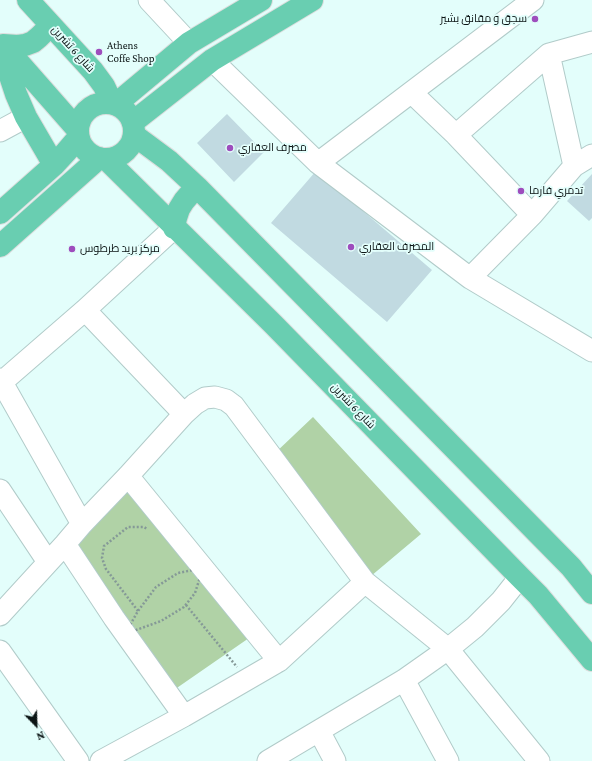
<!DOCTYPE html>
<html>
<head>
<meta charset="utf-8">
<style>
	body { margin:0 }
	#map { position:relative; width:592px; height:761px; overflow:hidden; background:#e3fefb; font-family:"Crimson Pro",serif }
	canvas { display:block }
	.north { position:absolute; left:16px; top:705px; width:40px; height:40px; -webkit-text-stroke:3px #e3fefb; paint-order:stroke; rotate:157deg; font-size:11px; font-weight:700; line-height:16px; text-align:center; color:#0b1414 }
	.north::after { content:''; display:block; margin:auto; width:14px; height:18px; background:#0b1414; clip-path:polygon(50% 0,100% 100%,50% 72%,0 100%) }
</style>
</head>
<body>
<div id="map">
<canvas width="592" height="761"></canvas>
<div class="north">N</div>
</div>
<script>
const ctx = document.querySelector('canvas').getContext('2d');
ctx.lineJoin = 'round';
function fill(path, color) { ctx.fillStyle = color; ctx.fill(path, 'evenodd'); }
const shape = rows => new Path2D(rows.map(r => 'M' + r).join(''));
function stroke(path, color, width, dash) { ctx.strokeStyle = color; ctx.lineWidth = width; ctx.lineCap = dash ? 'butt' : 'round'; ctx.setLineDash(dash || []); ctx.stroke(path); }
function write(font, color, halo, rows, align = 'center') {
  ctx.font = font + ' "Crimson Pro",Cairo,serif'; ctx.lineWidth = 3.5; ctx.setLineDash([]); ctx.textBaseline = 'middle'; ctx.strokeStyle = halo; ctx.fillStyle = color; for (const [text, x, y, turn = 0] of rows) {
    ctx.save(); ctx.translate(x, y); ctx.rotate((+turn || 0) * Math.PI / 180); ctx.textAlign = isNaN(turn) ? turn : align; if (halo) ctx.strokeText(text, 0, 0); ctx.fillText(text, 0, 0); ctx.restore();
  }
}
const green = shape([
	[313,417,421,534,371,576,274,454],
	[128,488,249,638,171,692,70,546]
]);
const building = shape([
	[227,114,264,152,234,182,197,143],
	[316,171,432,270,387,322,271,223],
	[592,174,592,218,589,221,567,201]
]);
const path = shape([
	[203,568,195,593,184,607,161,621,125,634,138,611,156,587,178,573,203,568],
	[186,605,237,667],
	[138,611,106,569,102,558,104,546,128,527,144,527,147,529]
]);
const minor = shape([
	[149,0,189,43],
	[549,54,574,166],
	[212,60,318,163,470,278,592,351],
	[412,93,456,135,532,215],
	[0,131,26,117],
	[456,135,549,54,592,42],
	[318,163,533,0],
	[470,278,532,215,574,166,592,155],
	[85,310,184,414],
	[0,379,82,524],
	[2,382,85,310,174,228],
	[128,476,279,661],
	[0,490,48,562],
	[65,544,114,618,184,716],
	[0,615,65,544,82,524,128,476,184,414,195,404,205,398,215,397,226,400,234,406,365,582,448,649,539,761],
	[0,651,78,761],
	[404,680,448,761],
	[319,731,335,761],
	[101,761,184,716,279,661,365,582],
	[268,761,404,680,448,649,475,627,501,601,520,577]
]);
const major = shape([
	[28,0,93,71,104,86,112,103],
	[49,23,45,31,39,37,33,42,25,45,18,46,3,45,10,76,16,94,26,117,54,165],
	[5,47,77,129],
	'78 131a28 28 0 1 1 56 0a28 28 0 1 1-56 0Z',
	[116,104,189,43,261,0],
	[133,122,212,60,312,0],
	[134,135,169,161,197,187,571,567,592,593],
	[106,159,274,325,520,577,538,595,592,660],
	[0,213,54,165,66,152,78,138],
	[174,228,176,218,179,209,184,201,190,194,197,187],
	[0,246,99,158]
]);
const markers = [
	[535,19,4,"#9e4dbd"],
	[99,52,4,"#9e4dbd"],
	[230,148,4,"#9e4dbd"],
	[521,191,4,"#9e4dbd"],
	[351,247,4,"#9e4dbd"],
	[72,249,4,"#9e4dbd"]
];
const poiNames = [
	["سجق و مقانق بشير",527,19,"right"],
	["Athens",107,46],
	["Coffe Shop",107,59],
	["مصرف العقاري",238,148],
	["تدمري فارما",529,191],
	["المصرف العقاري",359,247],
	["مركز بريد طرطوس",80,249]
];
const streetNames = [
	["شارع 6 تشرين",73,49,48],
	["شارع 6 تشرين",353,406,46]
];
fill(green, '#b0d2a6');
fill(building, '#c1dae1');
stroke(minor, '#b1cbc9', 23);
stroke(major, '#dddede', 24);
stroke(path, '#859997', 2.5, [2, 2]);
stroke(minor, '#fff', 21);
stroke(major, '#69ceb1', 22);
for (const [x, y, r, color] of markers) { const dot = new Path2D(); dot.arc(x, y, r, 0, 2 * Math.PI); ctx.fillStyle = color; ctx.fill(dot); stroke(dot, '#e3fefb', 1.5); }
write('11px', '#0b1414', '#e3fefb', poiNames, 'left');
write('11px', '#0b1414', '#e3fefb', streetNames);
</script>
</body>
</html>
